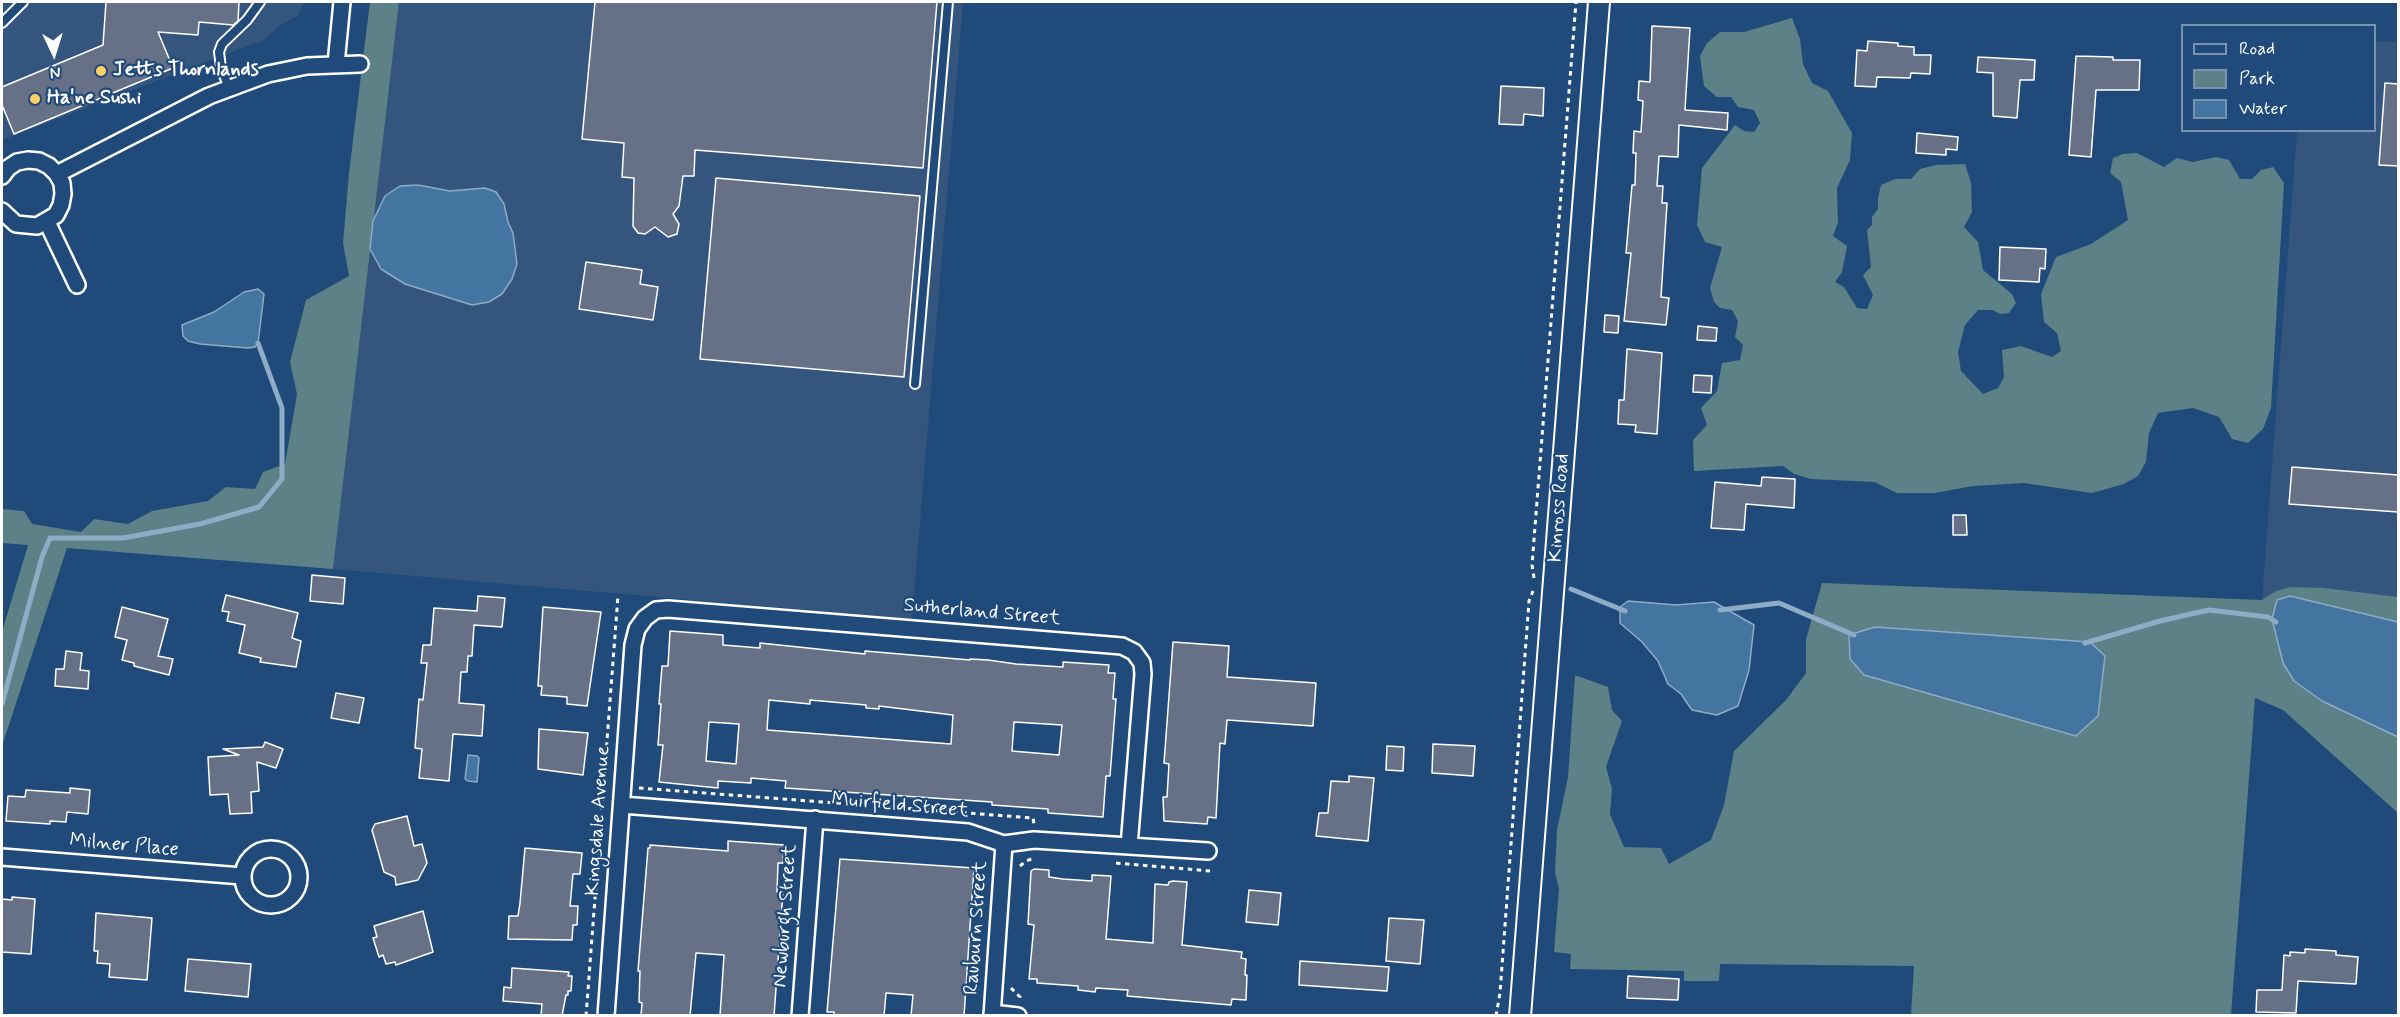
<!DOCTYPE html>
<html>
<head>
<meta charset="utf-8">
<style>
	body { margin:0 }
	#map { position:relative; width:2400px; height:1017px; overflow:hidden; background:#1f4a7a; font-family:Mynerve,sans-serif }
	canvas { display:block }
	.frame { position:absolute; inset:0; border:3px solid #fff; pointer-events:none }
	.legend { position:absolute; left:2181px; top:24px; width:195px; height:108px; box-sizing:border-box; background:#1f4a7a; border:2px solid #7992af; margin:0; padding:8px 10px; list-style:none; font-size:18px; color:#fff }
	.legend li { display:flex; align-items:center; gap:12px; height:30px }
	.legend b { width:30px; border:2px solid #7992af }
	.north { position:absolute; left:24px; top:24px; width:60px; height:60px; -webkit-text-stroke:4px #1f4a7a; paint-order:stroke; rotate:176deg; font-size:16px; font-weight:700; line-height:24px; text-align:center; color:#fff }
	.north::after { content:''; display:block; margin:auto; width:21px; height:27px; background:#fff; clip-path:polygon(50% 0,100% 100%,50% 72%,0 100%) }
</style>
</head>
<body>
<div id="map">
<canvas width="2400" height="1017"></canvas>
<div class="frame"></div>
<ul class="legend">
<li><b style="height:8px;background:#1f4a7a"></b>Road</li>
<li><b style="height:16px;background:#5c8186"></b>Park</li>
<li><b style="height:16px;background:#4475a0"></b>Water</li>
</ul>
<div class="north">N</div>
</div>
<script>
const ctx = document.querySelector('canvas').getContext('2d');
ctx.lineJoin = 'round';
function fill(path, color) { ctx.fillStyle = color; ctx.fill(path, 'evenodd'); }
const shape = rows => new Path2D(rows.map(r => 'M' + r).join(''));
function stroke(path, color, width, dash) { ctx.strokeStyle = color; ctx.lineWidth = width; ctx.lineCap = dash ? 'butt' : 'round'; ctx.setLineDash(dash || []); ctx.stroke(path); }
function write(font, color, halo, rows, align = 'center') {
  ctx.font = font + ' Mynerve,sans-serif'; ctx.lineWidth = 4.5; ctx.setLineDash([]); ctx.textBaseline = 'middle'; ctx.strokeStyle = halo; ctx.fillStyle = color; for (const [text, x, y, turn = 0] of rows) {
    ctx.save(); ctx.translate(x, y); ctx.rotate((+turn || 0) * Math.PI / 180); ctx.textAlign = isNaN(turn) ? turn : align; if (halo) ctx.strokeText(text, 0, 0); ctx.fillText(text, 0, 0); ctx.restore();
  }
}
const built = shape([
	[2,2,305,2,297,16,278,27,264,40,2,140],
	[399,2,963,2,912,619,333,569],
	[2375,41,2398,42,2398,614,2262,600,2297,131,2374,130]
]);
const green = shape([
	[370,2,399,2,333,569,67,548,2,746,2,632,28,545,2,543,2,509,24,511,32,524,81,532,94,519,128,524,152,511,208,501,226,487,255,489,263,472,285,464,297,394,290,362,306,300,349,276,343,243,349,173],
	[1792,18,1800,39,1803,64,1812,83,1828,91,1852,133,1850,160,1837,188,1838,222,1833,236,1847,246,1842,272,1835,282,1844,287,1857,308,1867,309,1873,295,1863,275,1871,267,1867,230,1872,225,1872,217,1878,209,1878,198,1881,185,1895,179,1911,179,1920,169,1936,165,1965,164,1971,183,1972,212,1964,227,1978,242,1983,270,2012,294,2016,303,2009,313,2000,314,1993,310,1978,310,1965,325,1958,352,1961,371,1983,394,1998,388,2004,377,2002,350,2021,346,2052,357,2061,351,2057,333,2044,322,2041,294,2056,257,2091,244,2128,220,2121,182,2110,173,2113,158,2123,154,2137,153,2164,167,2177,158,2193,162,2216,157,2229,160,2240,179,2252,179,2261,170,2273,167,2284,183,2271,408,2263,429,2248,443,2232,439,2219,417,2193,408,2158,413,2149,433,2146,462,2138,476,2124,484,2092,493,2024,483,1973,486,1935,493,1897,493,1874,482,1811,479,1794,474,1783,466,1694,471,1693,440,1707,425,1701,408,1717,391,1722,363,1740,360,1743,345,1735,337,1738,321,1732,310,1720,308,1714,302,1710,288,1722,247,1705,242,1697,225,1702,168,1735,125,1744,131,1754,132,1760,123,1754,110,1738,107,1731,97,1717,97,1704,86,1700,56,1707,43,1720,32,1744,32],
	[1822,583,2262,600,2276,591,2291,587,2324,588,2398,597,2398,622,2290,596,2377,725,2398,737,2398,813,2283,710,2255,698,2231,1015,1911,1015,1914,966,1720,964,1719,981,1684,981,1684,971,1570,969,1571,954,1554,952,1559,889,1555,873,1557,830,1568,777,1575,675,1608,687,1612,710,1622,721,1606,767,1612,789,1610,814,1624,847,1661,848,1669,864,1711,840,1724,805,1734,751,1786,700,1806,673,1806,639],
	[1875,628,2090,642,2076,736,1864,675,1849,635]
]);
const water = shape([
	[418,185,450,191,485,188,496,192,504,204,508,222,513,233,517,264,512,279,502,294,489,302,472,305,405,284,381,269,370,249,373,221,385,196,400,186,418,185],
	[258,289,264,294,258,343,255,347,248,348,200,344,188,341,183,336,182,325,214,312,244,292,258,289],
	[2290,596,2398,622,2398,737,2322,701,2294,681,2283,663,2272,619,2277,600,2290,596],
	[1628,601,1676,605,1714,602,1754,625,1749,670,1738,706,1717,715,1692,710,1681,694,1668,684,1658,661,1642,642,1620,623,1620,607,1628,601],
	[1875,627,2090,642,2105,656,2098,716,2076,736,1864,675,1850,659,1849,635,1875,627],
	[468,755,477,756,479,758,477,782,468,781,465,779,468,755]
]);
const stream = shape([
	[1571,589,1625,611],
	[1720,610,1779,603,1854,635],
	[2085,643,2160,621,2209,610,2268,617,2276,622],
	[2,704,42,557,50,538,123,538,200,524,259,507,282,479,282,408,258,343]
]);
const building = shape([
	[106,2,239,2,238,21,233,25,199,22,198,35,158,32,173,68,14,134,2,105,2,87,103,45,106,2],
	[595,2,937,2,923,168,695,150,694,176,683,176,679,206,673,214,679,224,677,234,668,237,655,227,645,234,638,233,633,226,634,178,622,177,624,143,582,139,595,2],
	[1652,26,1690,28,1685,110,1728,113,1727,130,1679,125,1678,157,1659,156,1657,186,1663,186,1662,203,1667,203,1661,297,1669,298,1666,325,1624,321,1631,253,1626,253,1632,185,1635,185,1636,153,1633,153,1634,131,1641,132,1643,101,1638,100,1639,81,1650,82,1652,26],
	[1868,41,1898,43,1898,46,1914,47,1914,55,1931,55,1930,74,1911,73,1910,78,1877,77,1876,87,1855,86,1857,50,1867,51,1868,41],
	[2076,56,2113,57,2113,60,2140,60,2139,90,2096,90,2091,157,2069,155,2076,56],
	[1978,57,2035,60,2034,80,2020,80,2017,118,1993,116,1993,73,1977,72,1978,57],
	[2385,83,2398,84,2398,166,2379,165,2385,83],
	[1501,86,1544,88,1543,116,1524,114,1523,125,1499,124,1501,86],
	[1917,133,1958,137,1957,150,1946,149,1946,155,1916,153,1917,133],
	[716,178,920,196,904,377,700,359,716,178],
	[2000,247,2046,249,2045,269,2040,268,2039,282,1999,280,2000,247],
	[586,262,642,270,640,284,658,287,653,320,579,309,586,262],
	[1605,315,1619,316,1618,333,1604,332,1605,315],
	[1698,326,1717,328,1716,341,1697,340,1698,326],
	[1627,349,1662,353,1657,434,1635,432,1636,425,1618,424,1619,400,1624,400,1627,349],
	[1694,375,1712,376,1711,393,1693,392,1694,375],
	[2292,467,2398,475,2398,512,2289,504,2292,467],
	[1762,477,1795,479,1794,508,1746,504,1744,530,1711,528,1715,482,1761,486,1762,477],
	[1953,515,1966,515,1967,535,1953,535,1953,515],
	[312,575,345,578,343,604,310,601,312,575],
	[226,595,298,613,292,638,301,641,296,667,260,662,261,658,239,653,245,625,227,621,229,612,222,611,226,595],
	[478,596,505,598,502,627,474,625,472,656,468,656,467,672,461,672,459,703,484,705,482,736,453,734,449,781,419,778,422,749,415,748,419,699,423,700,427,663,421,663,423,645,431,645,434,608,477,611,478,596],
	[122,607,168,619,158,656,173,659,169,675,134,666,134,663,122,660,127,640,115,637,122,607],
	[543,607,601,612,587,706,567,704,567,697,541,695,542,686,538,686,543,607],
	[670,631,723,635,723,645,760,648,760,643,865,654,865,651,970,660,970,659,988,660,1016,664,1063,667,1063,662,1109,665,1108,673,1115,673,1113,699,1116,699,1110,776,1106,776,1103,817,1048,813,1048,809,992,805,992,802,785,788,786,781,751,778,751,783,718,781,718,788,659,782,663,745,658,745,661,704,659,704,662,666,668,666,670,631],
	[769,700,810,704,810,700,866,705,866,708,879,709,879,706,953,715,951,744,767,730,769,700],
	[709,722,739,724,736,764,706,761,709,722],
	[1014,722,1062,725,1059,755,1012,751,1014,722],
	[1173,642,1229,646,1227,677,1316,683,1313,726,1227,720,1225,744,1220,743,1216,818,1208,817,1207,824,1164,821,1163,797,1167,797,1169,764,1164,763,1173,642],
	[66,651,82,653,80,670,89,671,88,689,55,686,56,669,64,669,66,651],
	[336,693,364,698,359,723,331,718,336,693],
	[539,729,588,733,583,775,538,769,539,729],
	[265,742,283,749,276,768,257,762,259,791,251,792,252,813,230,814,228,794,210,795,208,757,239,755,223,749,263,747,265,742],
	[1433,744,1475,746,1473,776,1432,773,1433,744],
	[1387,746,1404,747,1403,771,1386,770,1387,746],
	[1349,776,1374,778,1368,841,1316,836,1319,813,1328,813,1331,781,1349,782,1349,776],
	[70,788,90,790,88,814,67,812,66,822,50,821,50,824,6,821,8,796,25,797,26,790,70,793,70,788],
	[407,816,414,846,422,844,427,863,418,880,396,885,395,877,384,872,372,830,375,824,407,816],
	[728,841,784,845,783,863,778,863,777,892,783,892,774,1016,720,1016,724,955,696,953,690,1016,641,1016,642,1003,639,1002,640,971,638,971,648,848,650,848,650,845,728,851,728,841],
	[525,848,582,853,580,874,573,874,570,906,578,906,577,925,573,925,572,940,508,939,509,916,518,916,520,903,525,848],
	[840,859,974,868,964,1016,911,1016,913,995,886,993,884,1016,834,1016,834,1012,827,1012,840,859],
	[1034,869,1049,870,1049,877,1063,879,1092,881,1092,875,1111,876,1106,939,1153,943,1155,884,1168,885,1169,882,1173,881,1187,882,1182,945,1242,952,1241,958,1246,959,1245,975,1247,975,1246,1000,1232,999,1231,1005,1127,996,1128,990,1096,988,1095,992,1078,990,1078,986,1037,983,1037,979,1029,979,1034,925,1028,924,1031,871,1034,869],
	[1249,890,1281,893,1278,925,1246,922,1249,890],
	[12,897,35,899,31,954,2,952,2,899,12,900,12,897],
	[423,911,433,952,396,965,395,962,386,964,383,955,379,957,373,938,377,937,374,926,423,911],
	[96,913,152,918,147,980,109,977,110,964,97,963,98,951,94,951,96,913],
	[1389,918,1424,920,1420,964,1386,961,1389,918],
	[2305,949,2336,951,2336,955,2358,957,2356,984,2298,981,2296,1013,2256,1012,2257,990,2282,990,2284,955,2290,956,2290,952,2305,953,2305,949],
	[188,959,251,964,248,997,185,991,188,959],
	[1300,961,1389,967,1387,991,1299,985,1300,961],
	[512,968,569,972,568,976,572,976,571,991,568,991,568,995,566,995,562,1016,541,1016,542,1004,503,1001,504,987,511,988,512,968],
	[1628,976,1679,979,1678,1000,1627,998,1628,976]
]);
const path = shape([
	[1534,578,1532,565,1576,2],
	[639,788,1033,818,1034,824],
	[1116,863,1210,871],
	[1020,866,1026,861,1034,858],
	[1011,988,1020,997,1019,1002],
	[586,1016,618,596],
	[1496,1016,1500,993,1529,601,1533,591]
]);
const service = shape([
	[2,23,23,2],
	[229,88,221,68,219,52,222,44,247,20,260,2],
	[915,384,948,2]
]);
const minor = shape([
	[336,64,342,2],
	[57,174,209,96,268,74,307,66,360,64],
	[2,176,8,168,17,162,28,160,39,161,49,166,57,174,62,183,63,194,61,205,56,215,37,226,16,224,2,211],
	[47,222,77,285],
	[622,805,968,832,1004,844,1034,840,1208,851],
	'243 877a28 28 0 1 1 56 0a28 28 0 1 1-56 0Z',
	[2,857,242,876],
	[992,1013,1018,1016],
	[606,1016,633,645,637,629,645,618,656,610,668,609,1122,646,1134,652,1142,663,1143,674,1129,846],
	[800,1016,815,819],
	[992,1016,1004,844]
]);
const tertiary = shape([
	[1520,1016,1599,2]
]);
const markers = [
	[101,71,6,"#ffd166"],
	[35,99,6,"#ffd166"]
];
const poiNames = [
	["Jetts Thornlands",113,71],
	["Ha'ne Sushi",47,99]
];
const streetNames = [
	["Kinross Road",1560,508,-86],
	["Sutherland Street",982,613,5],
	["Muirfield Street",900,806,5],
	["Kingsdale Avenue",599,821,-86],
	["Milner Place",124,846,5],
	["Newburgh Street",786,916,-86],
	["Rauburn Street",977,928,-86]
];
fill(built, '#34557e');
fill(green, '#5c8186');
fill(water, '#4475a0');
stroke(water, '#8facc6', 1.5);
stroke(stream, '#8facc6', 5);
fill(building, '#667086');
stroke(building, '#fff', 1.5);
stroke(service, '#fff', 12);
stroke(minor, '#fff', 20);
stroke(tertiary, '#fff', 24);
stroke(path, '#fff', 3, [4.5, 4.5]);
stroke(service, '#1f4a7a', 8);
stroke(minor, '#1f4a7a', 15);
stroke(tertiary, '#1f4a7a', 20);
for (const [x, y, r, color] of markers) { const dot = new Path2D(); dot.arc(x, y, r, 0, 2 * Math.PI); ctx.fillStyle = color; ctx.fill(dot); stroke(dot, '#1f4a7a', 2); }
write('bold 20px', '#fff', '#1f4a7a', poiNames, 'left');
write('20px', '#fff', '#1f4a7a', streetNames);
</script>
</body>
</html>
